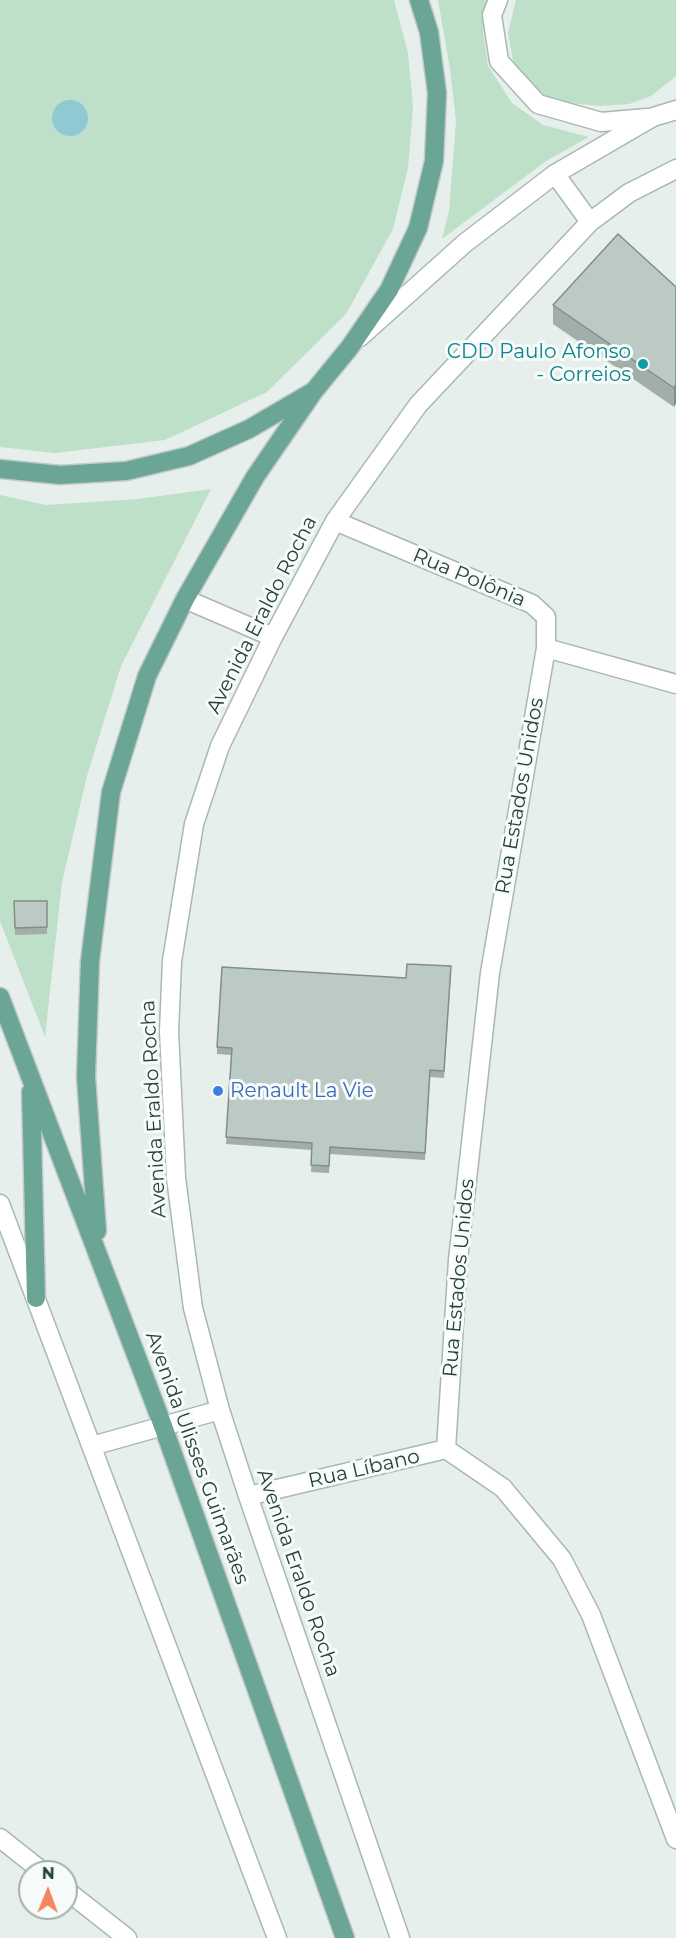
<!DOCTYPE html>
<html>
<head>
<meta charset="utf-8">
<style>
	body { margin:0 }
	#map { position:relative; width:676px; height:1938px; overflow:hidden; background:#e6efeb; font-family:Montserrat,sans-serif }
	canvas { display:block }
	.north { position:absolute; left:18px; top:1860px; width:60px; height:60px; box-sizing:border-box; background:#f7fbf9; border:2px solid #a3b1ad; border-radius:50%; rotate:1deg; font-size:16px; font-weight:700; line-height:24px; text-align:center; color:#24423a }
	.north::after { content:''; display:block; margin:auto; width:21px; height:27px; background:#f4845f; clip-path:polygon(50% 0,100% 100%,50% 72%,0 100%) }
</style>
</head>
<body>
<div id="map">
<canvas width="676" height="1938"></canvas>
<div class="north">N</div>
</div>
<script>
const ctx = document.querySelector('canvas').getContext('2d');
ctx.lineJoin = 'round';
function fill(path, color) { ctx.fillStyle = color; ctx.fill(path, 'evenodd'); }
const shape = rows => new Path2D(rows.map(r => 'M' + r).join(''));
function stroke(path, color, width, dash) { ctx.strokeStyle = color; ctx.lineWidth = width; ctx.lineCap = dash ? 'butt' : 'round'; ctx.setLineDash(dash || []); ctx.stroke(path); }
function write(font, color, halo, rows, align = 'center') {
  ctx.font = font + ' Montserrat,sans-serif'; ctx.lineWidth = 6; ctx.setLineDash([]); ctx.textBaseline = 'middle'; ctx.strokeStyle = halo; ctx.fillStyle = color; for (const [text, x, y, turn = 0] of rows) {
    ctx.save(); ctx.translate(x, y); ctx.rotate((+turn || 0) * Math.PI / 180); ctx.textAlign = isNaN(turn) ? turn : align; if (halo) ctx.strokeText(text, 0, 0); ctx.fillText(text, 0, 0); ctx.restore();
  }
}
const green = shape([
	[0,0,394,0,408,53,413,106,408,168,393,229,346,314,267,392,165,440,55,453,0,447],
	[438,0,486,0,483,31,488,66,512,103,543,125,589,137,546,161,442,239,449,211,456,121,450,69],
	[516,0,676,0,676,76,651,96,629,104,600,106,559,102,540,93,524,79,513,60,508,33],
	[211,489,121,666,87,776,62,882,45,1037,0,921,0,495,46,505,138,499]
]);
const water = shape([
	'52 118a18 18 0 1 1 36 0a18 18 0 1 1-36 0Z'
]);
const minor = shape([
	[555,174,590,222],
	[335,521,532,604,546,617,546,648,490,973,458,1260,446,1449],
	[185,599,273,637],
	[546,648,676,684],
	[0,1204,277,1938],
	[92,1446,220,1410],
	[446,1449,503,1488,562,1559,591,1615,676,1839],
	[248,1496,446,1449],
	[0,1838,43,1872],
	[66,1890,127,1938],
	[400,1938,248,1496,220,1410,193,1308,176,1178,169,1031,172,961,194,824,220,746,273,637,335,521,418,405,590,222,629,193,676,169]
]);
const tertiary = shape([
	[498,0,492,15,499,61,538,104,601,122,647,118],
	[360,337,465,243,555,174,653,117,676,110]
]);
const primary = shape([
	[0,469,60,475,126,471,189,456,249,429,314,391,350,347,389,290,418,228,434,161,437,93,429,32,419,0],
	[0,997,163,1426,345,1938],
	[31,1092,36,1298],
	[97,1231,86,1077,90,961,111,792,147,676,185,599,255,477,314,391]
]);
const wall = shape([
	[676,287,676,403,674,407,553,324,553,305],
	[14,901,47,901,47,934,15,935],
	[451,973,444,1078,430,1077,425,1160,330,1154,329,1173,311,1172,312,1150,226,1144,231,1055,217,1054,217,1047,406,978]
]);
const shadedWall = shape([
	[676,384,676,403,674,407,674,388]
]);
const building = shape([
	[618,234,676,287,676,384,674,388,553,305,618,234],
	[14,901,47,901,47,927,15,928,14,901],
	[407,964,451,966,444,1071,430,1070,425,1153,330,1147,329,1166,311,1165,312,1143,226,1137,232,1048,217,1047,222,967,406,978,407,964]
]);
const markers = [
	[643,364,6,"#0f9aa8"],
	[218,1091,6,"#3f7fe0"]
];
const cultureNames = [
	["CDD Paulo Afonso",631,352],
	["- Correios",631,375]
];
const streetNames = [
	["Rua Polônia",469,578,23],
	["Avenida Eraldo Rocha",262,615,-63],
	["Rua Estados Unidos",520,796,-80],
	["Avenida Eraldo Rocha",154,1109,-93],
	["Rua Estados Unidos",459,1278,-85],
	["Avenida Ulisses Guimarães",197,1458,70],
	["Rua Líbano",364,1469,-13],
	["Avenida Eraldo Rocha",298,1573,71]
];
const shopNames = [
	["Renault La Vie",230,1091]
];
fill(green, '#bfe0c8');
fill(water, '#8ec9d4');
stroke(minor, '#a8b8b2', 21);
stroke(tertiary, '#a8b8b2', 21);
stroke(primary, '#c2cac8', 21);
stroke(minor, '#fff', 18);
stroke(tertiary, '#fff', 18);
stroke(primary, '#6aa596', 18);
fill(wall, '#a1aea9');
fill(shadedWall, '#838d89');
fill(building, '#bbcac4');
stroke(building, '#838d89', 1.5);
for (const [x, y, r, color] of markers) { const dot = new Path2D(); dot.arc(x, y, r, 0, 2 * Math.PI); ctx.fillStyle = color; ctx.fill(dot); stroke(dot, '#f7fbf9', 2); }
write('20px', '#0d838f', '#f7fbf9', cultureNames, 'right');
write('20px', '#24423a', '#f7fbf9', streetNames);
write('20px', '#366cbe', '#f7fbf9', shopNames, 'left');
</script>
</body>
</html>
